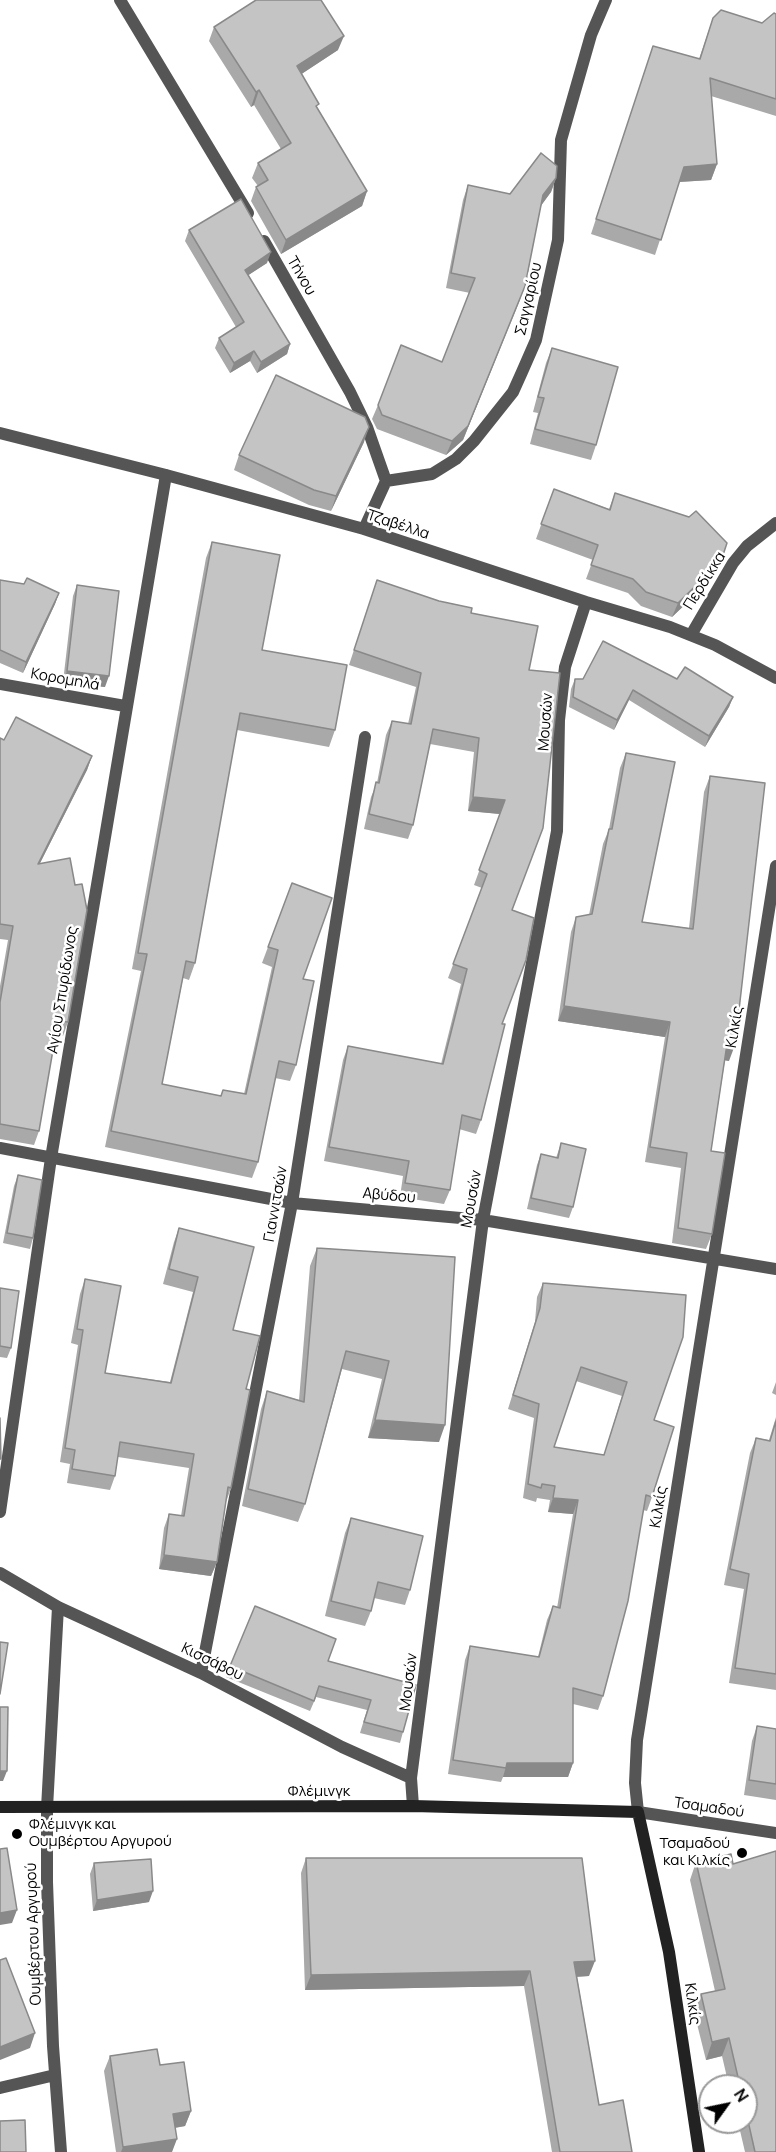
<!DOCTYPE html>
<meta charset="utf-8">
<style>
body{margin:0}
#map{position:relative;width:776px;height:2152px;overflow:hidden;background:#fff;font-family:Manrope,sans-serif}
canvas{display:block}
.north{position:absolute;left:698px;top:2074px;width:60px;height:60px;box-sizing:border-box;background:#fff;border:2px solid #999;border-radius:50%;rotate:57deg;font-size:16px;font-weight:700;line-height:24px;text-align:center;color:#000}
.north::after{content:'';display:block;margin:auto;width:21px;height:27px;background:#000;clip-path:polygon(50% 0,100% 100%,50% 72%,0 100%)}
</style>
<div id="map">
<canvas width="776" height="2152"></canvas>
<div class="north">N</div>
</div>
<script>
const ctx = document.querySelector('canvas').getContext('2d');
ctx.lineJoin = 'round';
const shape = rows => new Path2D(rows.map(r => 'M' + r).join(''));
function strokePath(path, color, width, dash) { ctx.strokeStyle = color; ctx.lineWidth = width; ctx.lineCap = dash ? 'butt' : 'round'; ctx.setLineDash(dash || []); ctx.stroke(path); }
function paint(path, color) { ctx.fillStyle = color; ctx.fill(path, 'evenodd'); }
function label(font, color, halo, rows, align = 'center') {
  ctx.font = font + ' Manrope,sans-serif'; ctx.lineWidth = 5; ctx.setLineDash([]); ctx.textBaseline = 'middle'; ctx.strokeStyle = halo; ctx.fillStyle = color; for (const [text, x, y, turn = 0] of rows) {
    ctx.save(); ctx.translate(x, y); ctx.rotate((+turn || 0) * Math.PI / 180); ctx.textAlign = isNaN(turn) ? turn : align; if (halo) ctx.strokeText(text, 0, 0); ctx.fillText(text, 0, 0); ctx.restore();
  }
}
strokePath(shape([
 [120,0,248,213],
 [264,241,350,392,367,427,386,481],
 [0,433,166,475,364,529,586,602,670,627,715,645,776,678],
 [364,529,386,481,432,474,456,459,474,441,513,392,522,372,536,340,558,240,561,140,591,35,606,0],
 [691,635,733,563,747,546,776,523],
 [0,684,125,706],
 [0,1148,292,1203,483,1220,776,1269],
 [0,1512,51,1158,166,475],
 [0,1573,58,1607,201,1673,342,1747,411,1778],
 [58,1607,47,1808,47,1882,53,2046,61,2152],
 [201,1673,292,1203,365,737],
 [413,1806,411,1778,483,1220,557,831,559,720,565,667,586,602],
 [638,1812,635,1783,637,1740,776,866],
 [0,2088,55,2075]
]), '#555', 12);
strokePath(shape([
 [638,1812,776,1833]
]), '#555', 12);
strokePath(shape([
 [0,1807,413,1806,638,1812,669,1952,699,2152]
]), '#222', 12);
paint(shape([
 [776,14,776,116,711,96,717,164,711,180,679,182,655,255,591,234,653,46,699,59,713,18,762,23],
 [214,27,338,50,301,74,318,109,367,191,362,206,281,254,251,201,256,187,258,186,252,178,258,163,281,149,254,105,251,107,209,41],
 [556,178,551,192,541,205,520,300,463,440,446,455,377,429,372,419,378,405,442,362,470,293,446,288,463,200,468,185,510,194],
 [189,230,267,263,248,275,290,344,287,354,257,373,250,361,230,373,215,348,219,338,236,327,185,241],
 [552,348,596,445,591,460,530,444,538,413,533,412,546,363],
 [364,442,331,511,309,505,234,470,239,455],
 [554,489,609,509,615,493,715,576,672,617,641,606,628,593,586,579,593,560,536,539],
 [212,542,262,650,335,730,329,747,237,730,195,963,189,980,183,978,162,1084,221,1096,223,1090,244,1094,272,967,262,963,292,883,296,1065,290,1081,275,1078,258,1162,252,1178,105,1147,141,971,132,969,206,558],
 [0,580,59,593,55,604,23,673,0,663],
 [377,580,471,613,529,670,512,910,502,1024,481,1120,476,1134,459,1129,450,1190,444,1204,400,1197,403,1176,324,1161,343,1060,348,1046,441,1064,461,984,448,978,482,888,474,885,500,814,468,811,474,752,430,744,413,825,408,839,364,829,371,797,377,783,386,735,392,721,408,724,416,687,349,665],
 [77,585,105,687,63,682,73,596],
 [575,679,677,679,733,697,729,707,705,747,629,700,614,730,569,707,571,689],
 [0,738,4,740,92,756,87,770,40,863,68,1022,63,1036,55,1035,39,1131,34,1145,0,1139,0,986,8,940,0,939],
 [626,753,642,922,689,928,704,792,710,776,729,1061,725,1060,711,1151,712,1234,706,1249,672,1243,681,1168,645,1162,665,1037,558,1021,571,932,576,917,589,915,603,844,609,829,620,768],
 [561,1143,573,1207,569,1218,527,1209,537,1165,541,1154,556,1158],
 [18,1175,33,1238,30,1249,3,1243,14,1186],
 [179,1228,233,1330,246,1389,231,1488,226,1502,217,1562,211,1576,159,1569,164,1528,169,1514,181,1516,189,1468,118,1457,115,1476,110,1490,67,1483,70,1464,60,1462,78,1345,71,1343,80,1294,85,1279,105,1373,170,1382,193,1292,163,1284,174,1242],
 [317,1248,455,1257,439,1442,368,1438,382,1379,342,1369,305,1504,298,1522,242,1506,261,1409,267,1391,299,1400,310,1266],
 [543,1283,686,1295,654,1420,652,1497,647,1511,643,1510,603,1696,598,1710,573,1704,573,1763,568,1777,503,1777,501,1782,448,1774,465,1660,470,1646,538,1657,547,1620,553,1606,557,1608,573,1514,548,1512,550,1500,537,1498,536,1502,523,1498,534,1418,508,1409,535,1322,537,1297],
 [576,1381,622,1396,604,1455,554,1447],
 [0,1288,11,1348,7,1358,0,1357],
 [776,1382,776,1395,772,1393],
 [776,1417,776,1690,729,1683,744,1589,724,1585,750,1453,756,1438,769,1440],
 [351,1518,410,1590,405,1605,374,1598,371,1611,365,1626,325,1616,345,1533],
 [328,1661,416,1685,403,1732,400,1743,360,1733,367,1710,316,1697,310,1711,226,1677,230,1666],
 [757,1726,776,1729,776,1800,744,1795,752,1741],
 [306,1858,589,1976,577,1977,599,2105,632,2152,552,2152,524,1986,305,1990,301,1873],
 [696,1862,776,2152,745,2152,738,2122,746,2122,746,2086,729,2086,722,2056,706,2060,694,2012,701,1994,715,1991,690,1880],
 [94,1863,149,1902,93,1911,90,1874],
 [110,2056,160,2065,191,2111,185,2126,175,2128,172,2152,116,2152,104,2071]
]), '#a9a9a9');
paint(shape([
 [344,36,338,50,291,81,297,66],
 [259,90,254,105,251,107,256,92],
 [717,164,711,180,678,182,684,167],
 [556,178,551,192,538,210,543,195],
 [367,191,362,206,281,254,286,240],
 [271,252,267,263,241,280,245,270],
 [525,286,463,440,446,455,452,441],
 [290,344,287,354,257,373,261,362],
 [254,351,250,361,230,373,234,363],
 [369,427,364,442,331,511,336,496],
 [721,561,715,576,672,617,678,603],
 [59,593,55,604,23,673,26,662],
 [67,671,109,676,105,687,63,682],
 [633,690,629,700,614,730,617,720],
 [733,697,729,707,705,747,709,736],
 [92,756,87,770,33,877,38,864],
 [473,797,505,800,500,814,468,811],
 [564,1006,670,1022,665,1037,558,1021],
 [727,1044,735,1045,729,1061,722,1060],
 [375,1420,445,1425,439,1442,368,1438],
 [553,1498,578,1500,573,1514,548,1512],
 [164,1555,217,1562,211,1576,159,1569],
 [507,1763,573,1763,568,1777,503,1777],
 [0,1771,7,1771,3,1781,0,1781],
 [153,1891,149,1902,93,1911,97,1900],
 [17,1910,12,1923,0,1925,0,1913],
 [595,1961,589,1976,569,1977,574,1962],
 [530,1971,524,1986,305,1990,311,1975],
 [35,2033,30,2048,0,2060,0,2047],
 [729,2038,722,2056,706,2060,712,2042],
 [191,2111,185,2126,167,2129,173,2114],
 [177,2139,172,2152,121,2152,123,2147]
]), '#898989');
const building = shape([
 [256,0,321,0,344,36,297,66,319,104,316,106,367,191,286,240,256,187,268,180,258,163,291,143,259,90,256,92,214,27,256,0],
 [721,10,762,23,774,13,776,14,776,99,710,78,717,164,684,167,661,240,596,219,653,46,700,59,713,18,721,10],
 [541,153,557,166,556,178,543,195,525,286,468,426,452,441,382,415,378,405,401,345,442,362,475,278,451,273,468,185,510,194,541,153],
 [241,199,271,252,245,270,290,344,261,362,254,351,234,363,219,338,244,322,189,230,241,199],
 [552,348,618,367,596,445,535,429,544,398,538,397,552,348],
 [276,375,365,417,369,427,336,496,314,490,239,455,276,375],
 [554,489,610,510,615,493,689,517,696,511,727,543,721,561,678,603,646,592,633,579,591,565,598,545,541,524,554,489],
 [212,542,280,555,262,650,347,665,335,730,240,713,195,963,186,961,162,1084,221,1096,223,1090,246,1094,278,950,268,947,292,883,332,898,303,979,314,981,296,1065,279,1061,258,1162,111,1131,147,954,138,953,212,542],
 [27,578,59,593,26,662,0,650,0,580,24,584,27,578],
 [377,580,439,601,472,608,471,613,538,626,529,670,560,673,543,828,512,910,534,918,526,960,502,1024,505,1024,481,1120,462,1115,450,1190,405,1183,409,1161,329,1147,348,1046,443,1064,467,969,453,964,487,874,479,870,505,800,473,797,479,738,433,729,413,825,369,814,376,782,379,783,392,721,411,724,421,673,354,650,377,580],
 [77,585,119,591,109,676,67,671,77,585],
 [603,641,677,679,685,667,733,697,709,736,633,690,617,720,573,697,575,679,583,679,603,641],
 [16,717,92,756,38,864,70,858,75,885,82,884,87,910,68,1022,58,1021,39,1131,0,1124,0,1002,13,926,0,924,0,738,4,740,16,717],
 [626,753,675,762,642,922,693,929,710,776,765,783,735,1045,727,1044,711,1151,725,1153,712,1234,678,1228,687,1153,650,1147,670,1022,564,1006,576,917,592,914,609,829,612,829,626,753],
 [561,1143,586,1149,573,1207,531,1198,541,1154,558,1158,561,1143],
 [18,1175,42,1180,33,1238,7,1233,18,1175],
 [179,1228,254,1247,233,1330,260,1336,246,1389,250,1390,231,1488,228,1487,217,1562,164,1555,169,1514,184,1516,194,1454,120,1442,115,1476,72,1469,75,1450,65,1448,83,1330,77,1329,85,1279,121,1286,105,1373,171,1383,198,1277,169,1269,179,1228],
 [317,1248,455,1257,445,1425,375,1420,389,1361,346,1351,305,1504,248,1489,267,1391,304,1402,317,1248],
 [543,1283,686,1295,683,1337,654,1420,674,1427,652,1497,646,1495,628,1601,603,1696,573,1688,573,1763,507,1763,506,1768,453,1760,470,1646,539,1657,553,1606,560,1608,578,1500,553,1498,555,1486,542,1484,541,1488,528,1484,539,1404,513,1395,540,1308,543,1283],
 [581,1367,627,1382,604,1455,554,1447,581,1367],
 [0,1288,19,1291,11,1348,0,1346,0,1288],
 [0,1418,1,1459,0,1459,0,1418],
 [776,1421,776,1674,735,1668,749,1574,730,1569,756,1438,770,1441,776,1421],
 [351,1518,423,1536,410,1590,378,1582,371,1611,331,1601,351,1518],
 [255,1606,336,1639,328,1661,416,1685,403,1732,364,1722,371,1700,319,1686,314,1701,230,1666,255,1606],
 [0,1642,8,1643,0,1694,0,1642],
 [0,1707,8,1707,7,1771,0,1771,0,1707],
 [757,1726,776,1729,776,1784,749,1780,757,1726],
 [7,1848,17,1910,0,1913,0,1849,7,1848],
 [776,1851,776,2152,755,2152,746,2112,746,2086,740,2086,729,2038,712,2042,701,1994,725,1989,696,1862,731,1854,733,1864,776,1851],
 [306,1858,582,1858,595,1961,574,1962,599,2105,623,2100,632,2152,560,2152,530,1971,311,1975,306,1858],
 [151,1859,153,1891,97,1900,94,1863,151,1859],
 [6,1958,35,2033,0,2047,0,1960,6,1958],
 [157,2049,160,2065,184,2062,191,2111,173,2114,177,2139,123,2147,110,2056,157,2049],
 [25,2120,26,2152,0,2152,0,2121,25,2120]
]);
paint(building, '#c4c4c4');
strokePath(building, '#898989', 1.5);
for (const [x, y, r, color] of [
 [17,1834,6,"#000"],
 [742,1853,6,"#000"]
]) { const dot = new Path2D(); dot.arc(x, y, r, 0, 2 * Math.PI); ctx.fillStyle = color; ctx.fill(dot); strokePath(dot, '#fff', 2); }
label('15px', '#000', '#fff', [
 ["Τήνου",301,276,60],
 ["Σαγγαρίου",529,299,-77],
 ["Τζαβέλλα",398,525,18],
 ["Περδίκκα",705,581,-58],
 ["Κορομηλά",65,680,10],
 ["Μουσών",546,722,-86],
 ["Αγίου Σπυρίδωνος",63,990,-81],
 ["Κιλκίς",735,1027,-81],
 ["Αβύδου",389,1196,5],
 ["Μουσών",472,1199,-80],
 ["Γιαννιτσών",276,1204,-80],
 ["Κιλκίς",659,1507,-81],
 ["Κισσάβου",212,1662,26],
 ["Μουσών",409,1682,-83],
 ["Φλέμινγκ",319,1792],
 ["Τσαμαδού",709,1808,8],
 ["Ουμβέρτου Αργυρού",34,1934,-92],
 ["Κιλκίς",692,2004,82]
]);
label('15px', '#000', '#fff', [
 ["Φλέμινγκ και",29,1825],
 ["Ουμβέρτου Αργυρού",29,1842],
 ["Τσαμαδού",730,1844,"right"],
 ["και Κιλκίς",730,1861,"right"]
], 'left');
</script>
